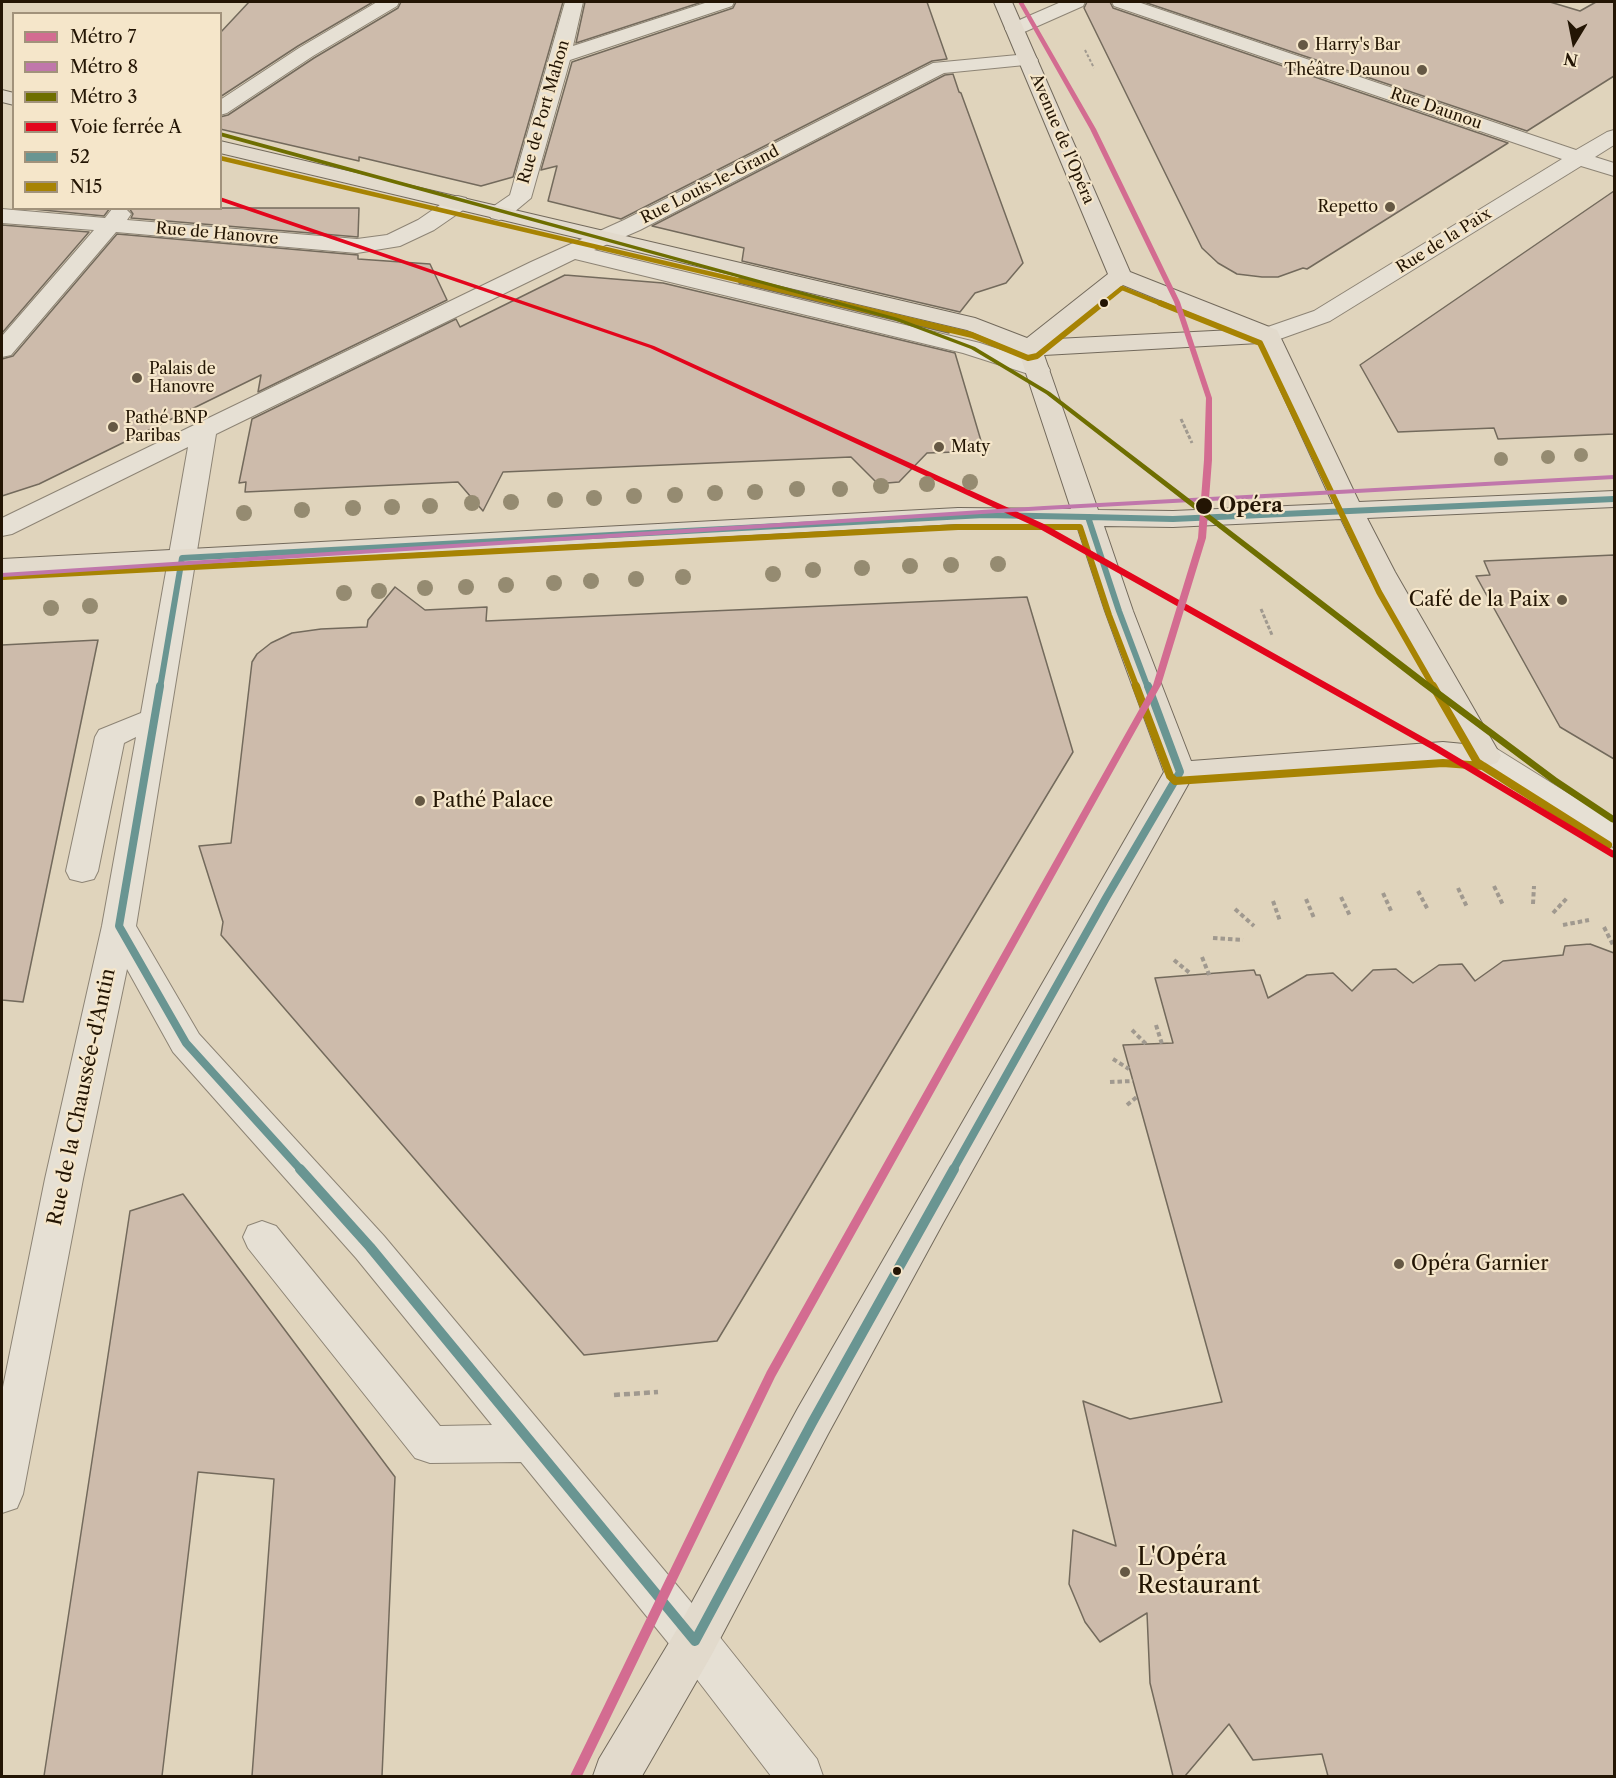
<!DOCTYPE html>
<meta charset="utf-8">
<style>
body{margin:0}
#map{position:relative;width:1616px;height:1778px;overflow:hidden;background:#e0d4bc;font-family:"Libre Caslon Text",serif}
canvas{display:block}
.frame{position:absolute;inset:0;border:3px solid #231504;pointer-events:none}
.legend{position:absolute;left:12px;top:12px;width:210px;height:198px;box-sizing:border-box;background:#f5e6ca;border:2px solid #a1927b;margin:0;padding:8px 10px;list-style:none;font-size:18px;color:#231504}
.legend li{display:flex;align-items:center;gap:12px;height:30px}
.legend b{width:30px;border:2px solid #a1927b}
.north{position:absolute;left:1544px;top:12px;width:60px;height:60px;-webkit-text-stroke:4px #f5e6ca;paint-order:stroke;rotate:190deg;font-size:16px;font-weight:700;line-height:24px;text-align:center;color:#231504}
.north::after{content:'';display:block;margin:auto;width:21px;height:27px;background:#231504;clip-path:polygon(50% 0,100% 100%,50% 72%,0 100%)}
</style>
<div id="map">
<canvas width="1616" height="1778"></canvas>
<div class="frame"></div>
<ul class="legend">
<li><b style="height:8px;background:#d36c91"></b>Métro 7</li>
<li><b style="height:8px;background:#c077ab"></b>Métro 8</li>
<li><b style="height:8px;background:#6e6e00"></b>Métro 3</li>
<li><b style="height:8px;background:#e3051c"></b>Voie ferrée A</li>
<li><b style="height:8px;background:#699592"></b>52</li>
<li><b style="height:8px;background:#a78303"></b>N15</li>
</ul>
<div class="north">N</div>
</div>
<script>
const ctx = document.querySelector('canvas').getContext('2d');
ctx.lineJoin = 'round';
function paint(path, color) { ctx.fillStyle = color; ctx.fill(path, 'evenodd'); }
const shape = rows => new Path2D(rows.map(r => 'M' + r).join(''));
function strokePath(path, color, width, dash) { ctx.strokeStyle = color; ctx.lineWidth = width; ctx.lineCap = dash ? 'butt' : 'round'; ctx.setLineDash(dash || []); ctx.stroke(path); }
function label(font, color, halo, rows, align = 'center') {
  ctx.font = font + ' "Libre Caslon Text",serif'; ctx.lineWidth = 4.5; ctx.setLineDash([]); ctx.textBaseline = 'middle'; ctx.strokeStyle = halo; ctx.fillStyle = color; for (const [text, x, y, turn = 0] of rows) {
    ctx.save(); ctx.translate(x, y); ctx.rotate((+turn || 0) * Math.PI / 180); ctx.textAlign = isNaN(turn) ? turn : align; if (halo) ctx.strokeText(text, 0, 0); ctx.fillText(text, 0, 0); ctx.restore();
  }
}
const building = shape([
 [249,2,373,2,298,46,220,97,220,33,249,2],
 [401,2,563,2,513,177,481,186,359,157,359,161,220,129,220,117,228,115,314,58,398,8,401,2],
 [585,2,702,2,576,43,585,2],
 [736,2,927,2,947,59,932,61,621,219,548,201,557,166,541,170,572,62,733,8,736,2],
 [1087,2,1110,2,1113,8,1508,143,1307,269,1303,268,1278,277,1262,277,1237,274,1218,263,1202,248,1084,8,1087,2],
 [1144,2,1550,2,1580,11,1596,2,1614,2,1614,76,1527,131,1144,2],
 [953,74,959,92,961,93,1023,263,1006,283,975,293,960,312,742,261,744,248,652,226,945,75,953,74],
 [1614,191,1614,434,1498,439,1494,428,1398,432,1360,365,1614,191],
 [22,208,110,208,104,216,22,208],
 [129,208,359,208,358,237,131,218,133,214,129,208],
 [2,225,89,232,2,333,2,225],
 [117,234,358,255,358,259,430,264,447,300,258,392,261,375,39,484,2,496,2,359,13,356,117,234],
 [565,275,663,283,955,353,984,451,927,453,899,482,887,483,877,483,851,457,503,472,483,511,458,482,245,492,246,482,239,483,252,419,456,319,460,327,565,275],
 [739,278,947,328,949,333,739,283,739,278],
 [1614,555,1614,759,1560,727,1476,576,1490,575,1484,561,1614,555],
 [395,587,425,610,487,607,486,621,1027,597,1073,752,717,1341,584,1355,221,935,223,922,199,846,231,843,252,662,257,654,271,643,292,633,321,629,367,627,368,620,395,587],
 [98,640,23,1002,2,1000,2,645,98,640],
 [1590,944,1614,953,1614,1776,1328,1776,1322,1754,1253,1760,1229,1724,1185,1776,1173,1776,1150,1683,1147,1613,1100,1642,1085,1622,1069,1584,1073,1530,1116,1546,1083,1401,1130,1419,1222,1402,1123,1045,1173,1043,1155,978,1254,970,1256,975,1260,975,1268,998,1307,975,1333,973,1352,991,1373,970,1396,969,1413,983,1439,965,1462,964,1475,981,1503,961,1563,955,1565,946,1590,944],
 [183,1194,395,1477,382,1776,252,1776,274,1479,198,1472,162,1776,44,1776,130,1211,183,1194]
]);
paint(building, '#cdbbab');
strokePath(building, '#736a5c', 1.5);
const minor = shape([
 [377,2,399,2,397,6,313,56,227,113,220,115,220,100,299,48,377,2],
 [565,2,583,2,573,46,708,2,734,2,732,6,570,60,531,198,507,218,499,220,491,218,488,213,491,208,510,195,565,2],
 [1061,2,1085,2,1083,6,1022,33,1008,33,1005,29,1008,25,1061,2],
 [1112,2,1138,2,1576,150,1607,132,1614,130,1614,145,1595,157,1614,163,1614,176,1581,166,1330,321,1277,340,1268,342,1259,340,1256,335,1259,330,1314,311,1562,159,1114,6,1112,2],
 [1028,54,1035,56,1038,60,1035,64,944,73,640,230,594,250,980,343,1047,365,1050,370,1047,375,1038,377,963,353,575,259,216,434,136,926,199,1034,384,1236,711,1626,817,1759,823,1776,771,1776,679,1656,521,1462,430,1463,415,1458,248,1248,243,1237,248,1226,262,1221,276,1226,440,1426,492,1425,356,1258,173,1052,127,969,83,1179,23,1494,17,1508,2,1513,2,1392,45,1179,102,926,136,737,124,743,98,871,94,879,82,882,70,879,66,871,95,737,99,730,141,713,188,447,12,534,2,536,2,518,531,262,624,220,933,63,1028,54],
 [458,196,466,198,469,203,466,208,434,230,400,246,357,253,116,232,11,355,2,357,2,336,94,230,2,223,2,209,105,218,112,209,125,208,131,214,127,220,357,239,387,235,418,220,450,198,458,196],
 [1486,746,1497,749,1614,822,1614,847,1603,844,1475,763,1471,756,1475,749,1486,746]
]);
const major = shape([
 [994,2,1012,2,1130,272,1277,330,1359,502,1614,491,1614,507,1367,518,1395,572,1501,756,1497,763,1486,766,1443,762,1190,781,943,1223,828,1434,711,1656,642,1776,593,1776,599,1759,679,1626,798,1408,1164,772,1105,611,1077,526,958,524,2,575,2,559,958,508,1071,509,1019,352,967,330,220,153,220,141,975,318,1027,338,1108,274,994,2],
 [1123,285,1233,330,1056,339,1123,285],
 [1259,343,1333,504,1173,511,1098,510,1044,355,1259,343],
 [1341,519,1367,572,1464,744,1443,742,1191,761,1133,611,1104,526,1173,527,1341,519],
 [2,90,14,93,14,105,2,102,2,90]
]);
strokePath(minor, '#8d8475', 2);
strokePath(major, '#736a5c', 2);
strokePath(shape([
 [1085,50,1094,68]
]), '#a0998f', 2, [3, 2]);
strokePath(shape([
 [1181,419,1192,443],
 [1261,609,1272,635]
]), '#a0998f', 3, [4, 2]);
strokePath(shape([
 [1494,886,1503,905],
 [1458,888,1467,907],
 [1418,891,1428,910],
 [1383,893,1392,913],
 [1341,897,1350,916],
 [1306,899,1314,918],
 [1273,901,1280,921],
 [1533,904,1534,886],
 [1235,909,1254,926],
 [1553,913,1567,898],
 [1563,925,1589,920],
 [1604,927,1614,947],
 [1213,938,1243,940],
 [1202,957,1210,977],
 [1174,960,1191,974],
 [1156,1025,1162,1044],
 [1132,1030,1147,1045],
 [1113,1059,1129,1069],
 [1110,1082,1133,1081],
 [1127,1105,1138,1096]
]), '#a0998f', 4, [4.5, 3]);
strokePath(shape([
 [614,1395,658,1392]
]), '#a0998f', 4.5, [6, 4]);
paint(minor, '#e6e0d4');
paint(major, '#e2dacc');
strokePath(shape([
 [1088,517,1173,519,1614,499],
 [160,688,182,558,984,515,1088,517,1119,611,1148,688]
]), '#699592', 6);
strokePath(shape([
 [160,686,119,926,186,1043,301,1170],
 [953,1170,1106,898,1180,772,1148,686]
]), '#699592', 8);
strokePath(shape([
 [300,1169,370,1247,695,1641,813,1421,954,1169]
]), '#699592', 10);
strokePath(shape([
 [220,158,843,305],
 [1101,305,1122,288,1164,305]
]), '#a78303', 4.5);
strokePath(shape([
 [837,303,972,335,1028,358,1037,356,1103,303],
 [1160,303,1260,343,1379,592,1434,688],
 [3,577,958,527,1080,527,1109,615,1137,688]
]), '#a78303', 6);
strokePath(shape([
 [1136,686,1170,776,1175,781,1443,763,1483,766,1608,845],
 [1433,686,1477,762,1514,786]
]), '#a78303', 8);
paint(shape([
 [220,197,654,346,1044,524,1439,746,1614,851,1614,858,1611,857,1433,750,1038,528,650,348,220,201,220,197]
]), '#e3051c');
paint(shape([
 [1018,2,1023,2,1096,129,1180,302,1212,398,1212,460,1206,538,1161,685,775,1377,582,1776,570,1776,767,1371,1153,685,1198,538,1204,460,1206,398,1174,302,1090,129,1018,2]
]), '#d36c91');
paint(shape([
 [1614,475,1614,479,1044,510,2,577,2,573,1044,506,1614,475]
]), '#c077ab');
paint(shape([
 [220,132,898,318,975,347,1050,392,1427,681,1557,778,1614,816,1614,823,1611,822,1551,782,1421,685,1046,394,971,349,894,320,220,136,220,132]
]), '#6e6e00');
ctx.fillStyle = '#958b71';
for (const [x, y, r] of [
 [1581,455,7],
 [1548,457,7],
 [1501,459,7],
 [970,482,8],
 [927,484,8],
 [881,486,8],
 [797,489,8],
 [840,489,8],
 [755,492,8],
 [715,493,8],
 [675,495,8],
 [634,496,8],
 [594,498,8],
 [555,500,8],
 [511,502,8],
 [472,503,8],
 [430,506,8],
 [392,507,8],
 [353,508,8],
 [302,510,8],
 [244,513,8],
 [998,564,8],
 [951,565,8],
 [910,566,8],
 [862,568,8],
 [813,570,8],
 [773,574,8],
 [683,577,8],
 [636,579,8],
 [591,581,8],
 [554,583,8],
 [506,585,8],
 [466,587,8],
 [425,588,8],
 [379,591,8],
 [344,593,8],
 [90,606,8],
 [51,608,8]
]) { ctx.beginPath(); ctx.arc(x, y, r, 0, 2 * Math.PI); ctx.fill(); }
for (const [x, y, r, color] of [
 [1303,45,6,"#655844"],
 [1422,70,6,"#655844"],
 [1390,207,6,"#655844"],
 [1104,303,5,"#231504"],
 [137,378,6,"#655844"],
 [113,427,6,"#655844"],
 [939,447,6,"#655844"],
 [1204,506,9,"#231504"],
 [1562,600,6,"#655844"],
 [420,801,6,"#655844"],
 [1399,1264,6,"#655844"],
 [897,1271,5,"#231504"],
 [1125,1572,6,"#655844"]
]) { const dot = new Path2D(); dot.arc(x, y, r, 0, 2 * Math.PI); ctx.fillStyle = color; ctx.fill(dot); strokePath(dot, '#f5e6ca', 2); }
label('16px', '#231504', '#f5e6ca', [
 ["Harry's Bar",1315,45],
 ["Théâtre Daunou",1410,70,"right"],
 ["Repetto",1378,207,"right"],
 ["Palais de",149,369],
 ["Hanovre",149,387],
 ["Pathé BNP",125,418],
 ["Paribas",125,436],
 ["Maty",951,447]
], 'left');
label('16px', '#231504', '#f5e6ca', [
 ["Rue Daunou",1436,109,19],
 ["Rue de Port Mahon",544,112,-74],
 ["Avenue de l'Opéra",1062,139,67],
 ["Rue Louis-le-Grand",710,185,-27],
 ["Rue de Hanovre",217,234,5],
 ["Rue de la Paix",1444,241,-32]
]);
label('bold 20px', '#231504', '#f5e6ca', [
 ["Opéra",1219,506]
], 'left');
label('20px', '#231504', '#f5e6ca', [
 ["Café de la Paix",1550,600,"right"],
 ["Pathé Palace",432,801],
 ["Opéra Garnier",1411,1264]
], 'left');
label('20px', '#231504', '#f5e6ca', [
 ["Rue de la Chaussée-d'Antin",82,1097,-78]
]);
label('24px', '#231504', '#f5e6ca', [
 ["L'Opéra",1137,1558],
 ["Restaurant",1137,1586]
], 'left');
</script>
